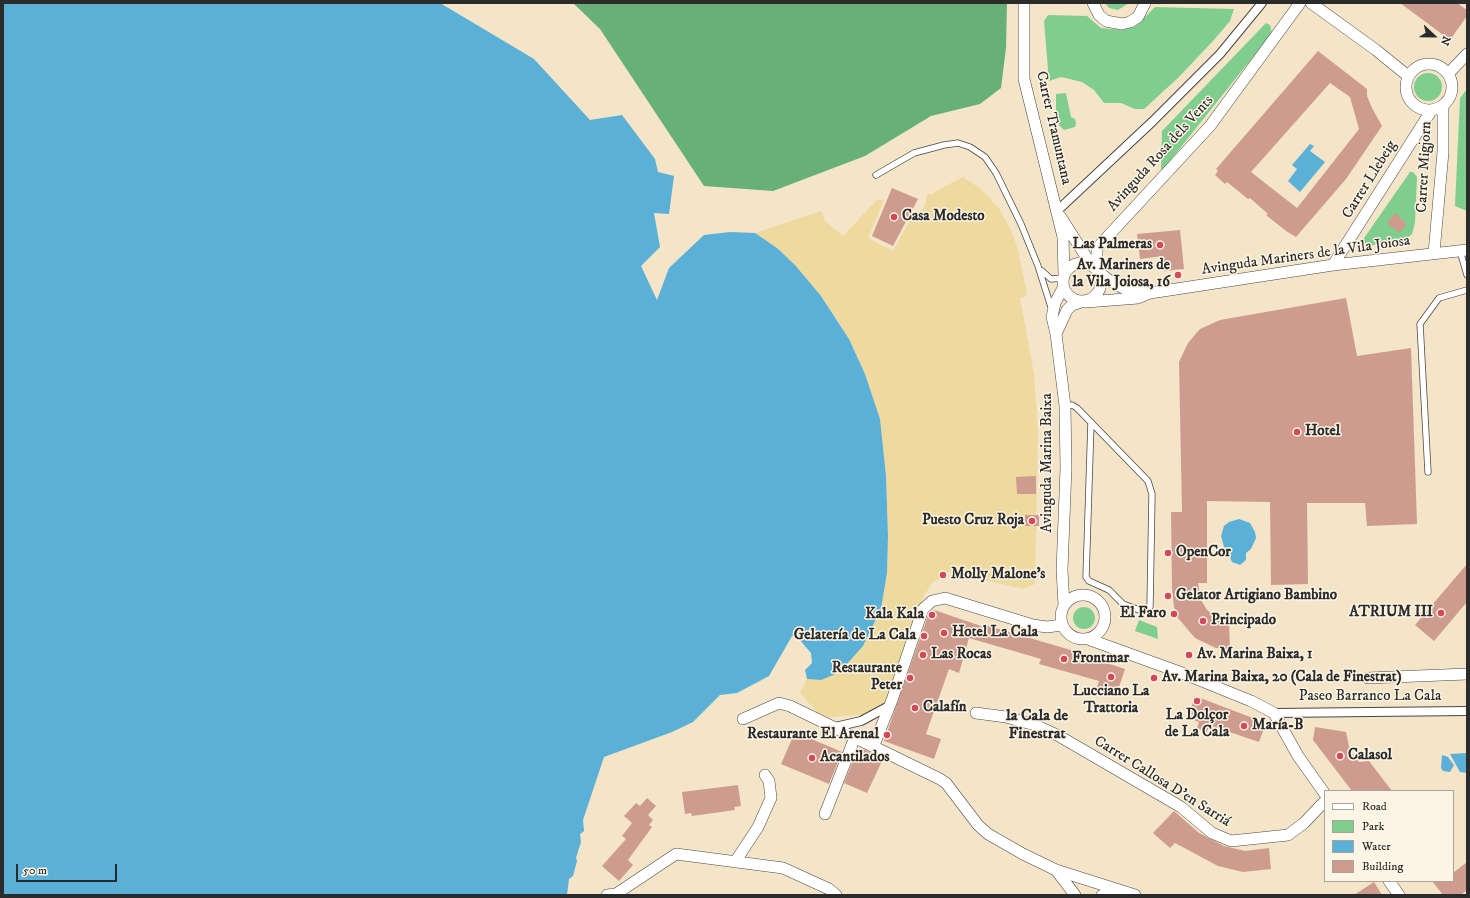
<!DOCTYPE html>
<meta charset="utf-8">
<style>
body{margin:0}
#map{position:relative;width:1470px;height:898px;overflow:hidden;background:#f4e4c8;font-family:"IM FELL DW Pica",serif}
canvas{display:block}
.frame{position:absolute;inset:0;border:4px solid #2b2b2b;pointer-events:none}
.legend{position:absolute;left:1324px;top:790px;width:130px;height:92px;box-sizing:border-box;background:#fcf5e5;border:1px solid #a8a49b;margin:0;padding:5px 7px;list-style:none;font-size:12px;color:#2b2b2b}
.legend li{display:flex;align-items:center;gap:8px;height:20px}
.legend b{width:20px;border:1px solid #a8a49b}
.north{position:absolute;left:1414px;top:16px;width:40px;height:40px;-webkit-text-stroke:3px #fcf5e5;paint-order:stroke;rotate:112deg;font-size:11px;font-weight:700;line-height:16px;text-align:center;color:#2b2b2b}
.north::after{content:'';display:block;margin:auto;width:14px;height:18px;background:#2b2b2b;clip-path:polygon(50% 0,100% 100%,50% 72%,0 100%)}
.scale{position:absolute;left:16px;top:864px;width:101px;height:18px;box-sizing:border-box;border:2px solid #2b2b2b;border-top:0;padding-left:5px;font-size:12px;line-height:14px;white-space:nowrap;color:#2b2b2b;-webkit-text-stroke:3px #fcf5e5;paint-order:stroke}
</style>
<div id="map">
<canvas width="1470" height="898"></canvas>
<div class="frame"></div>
<ul class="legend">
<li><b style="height:5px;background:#fff"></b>Road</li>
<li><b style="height:11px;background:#7fce8d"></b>Park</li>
<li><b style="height:11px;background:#5bb0d7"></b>Water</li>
<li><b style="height:11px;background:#ce9c8f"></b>Building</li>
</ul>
<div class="north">N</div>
<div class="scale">50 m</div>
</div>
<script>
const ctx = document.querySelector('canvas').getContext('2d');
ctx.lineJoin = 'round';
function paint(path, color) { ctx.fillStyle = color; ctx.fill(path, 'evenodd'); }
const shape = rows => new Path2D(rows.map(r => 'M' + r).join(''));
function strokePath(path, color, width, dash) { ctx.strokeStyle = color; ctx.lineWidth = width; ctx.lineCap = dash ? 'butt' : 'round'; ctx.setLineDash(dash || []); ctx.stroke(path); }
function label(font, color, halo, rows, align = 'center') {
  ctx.font = font + ' "IM FELL DW Pica",serif'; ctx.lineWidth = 3; ctx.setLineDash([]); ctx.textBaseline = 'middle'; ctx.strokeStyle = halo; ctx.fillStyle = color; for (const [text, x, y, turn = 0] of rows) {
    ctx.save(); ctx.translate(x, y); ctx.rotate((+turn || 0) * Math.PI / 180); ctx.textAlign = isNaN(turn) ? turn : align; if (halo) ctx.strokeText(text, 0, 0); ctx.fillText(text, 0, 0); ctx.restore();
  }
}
paint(shape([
 [1105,3,1129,3,1118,10,1109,8],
 [1155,7,1234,9,1230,21,1213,41,1178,78,1144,109,1135,109,1121,103,1104,103,1094,90,1082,82,1061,77,1049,81,1044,21,1048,15,1087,16,1101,28,1123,30,1136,26],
 [1266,23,1270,25,1272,33,1161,172,1162,131],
 '1414 87a14 14 0 1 1 28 0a14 14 0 1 1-28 0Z',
 [1467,89,1467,211,1455,206,1460,98],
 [1066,93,1071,117,1075,119,1076,123,1075,127,1064,130,1059,125,1056,116,1056,94],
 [1410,172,1413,172,1417,177,1415,223,1412,234,1406,239,1362,247,1360,245,1362,241],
 '1073 618a11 11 0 1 1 22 0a11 11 0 1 1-22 0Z',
 [1139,620,1157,627,1158,639,1135,631]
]), '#7fce8d');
paint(shape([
 [573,3,1007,3,1006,48,1001,88,980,104,931,116,865,156,773,191,704,186,600,29]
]), '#67b178');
paint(shape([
 [963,177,981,189,998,207,1011,230,1018,249,1027,295,1020,298,1034,374,1038,429,1035,584,1024,589,948,572,943,575,932,583,922,599,886,703,869,714,830,717,818,713,800,693,807,679,821,680,846,665,855,655,863,646,881,609,887,573,888,536,886,476,880,419,865,374,849,339,836,318,821,296,795,265,777,248,755,233,821,211,825,221,843,236,877,200,884,200,868,238,893,251,914,213,920,212,925,206,927,194,933,194,936,191]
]), '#eeda9e');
paint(shape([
 [3,3,440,3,534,59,590,120,622,115,655,159,658,172,674,176,669,214,654,213,660,247,641,266,657,300,669,268,704,235,730,232,755,233,777,248,795,265,821,296,849,339,865,374,880,419,886,476,888,536,887,573,881,609,863,646,846,665,833,675,821,680,807,679,805,670,812,663,811,653,799,639,792,636,769,676,737,693,720,695,693,722,672,732,604,757,583,820,584,831,580,834,581,842,576,858,577,861,573,876,569,879,567,895,3,895],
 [1310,144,1314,146,1310,151,1325,162,1300,192,1288,181,1297,169,1292,165],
 [1239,519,1250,523,1255,532,1256,538,1251,549,1246,553,1246,560,1240,565,1232,562,1230,557,1231,553,1224,547,1221,536,1224,526,1229,522],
 [1467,753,1467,773,1460,772,1450,754],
 [1442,755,1448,757,1454,765,1450,772,1443,771,1441,768]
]), '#5bb0d7');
paint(shape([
 [1400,3,1457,3,1467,10,1467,16,1450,40],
 [1318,51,1367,89,1367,96,1372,108,1382,126,1346,179,1296,237,1286,231,1266,215,1268,214,1250,198,1248,199,1227,182,1225,184,1215,175,1218,171,1216,169],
 [1330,83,1350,97,1359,129,1297,208,1251,172],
 [892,188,918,199,893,246,872,236],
 [1395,213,1407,224,1399,233,1387,223],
 [1180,230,1184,269,1164,271,1163,256,1140,259,1137,234],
 [1346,298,1357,356,1411,348,1417,524,1367,526,1365,503,1307,503,1308,584,1271,585,1270,502,1207,501,1207,583,1198,583,1201,600,1207,610,1216,617,1222,621,1229,621,1230,650,1216,648,1195,638,1178,618,1174,607,1172,589,1171,512,1182,512,1179,362,1188,343,1200,329,1220,320],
 [1036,476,1036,494,1017,494,1016,477],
 [1025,515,1039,515,1039,526,1025,526],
 [1467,564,1467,602,1434,641,1415,625],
 [934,610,984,627,985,625,1088,655,1088,657,1125,669,1116,696,1096,690,1099,681,1039,664,1041,659,969,638,959,673,949,669,926,734,941,739,934,759,884,741,929,613],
 [1195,696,1266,723,1259,742,1209,725,1207,732,1197,728,1199,722,1188,718],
 [1315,727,1346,732,1350,751,1359,762,1369,761,1392,791,1352,791,1313,740],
 [795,732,842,752,829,784,781,764],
 [863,749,883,759,867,793,844,783,857,751],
 [738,785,741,806,734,807,735,810,692,816,691,813,685,814,682,792],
 [647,798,656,806,648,815,653,820,649,825,652,827,628,860,633,865,619,881,602,866,626,839,622,836,632,823,624,816,636,803,640,806],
 [1174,811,1199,833,1224,846,1245,851,1269,848,1271,869,1243,872,1218,866,1175,843,1170,848,1153,833],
 [1467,862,1467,890,1461,895,1443,895,1432,881,1453,881,1453,873],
 [1374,882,1382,895,1354,895]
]), '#ce9c8f');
const service = shape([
 [876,175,914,153,944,145,958,143,970,147,985,157,996,173,1021,224,1038,266,1051,307],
 [1460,251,1467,275],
 [1042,271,1051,279,1063,278],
 [1065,406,1072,405,1077,408,1148,481,1152,494,1150,607,1147,610,1142,611,1123,604,1109,590,1089,581,1086,577,1091,422],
 [1428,472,1420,324,1439,298,1467,290]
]);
const pedestrian = shape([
 [1057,211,1152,122,1220,54,1262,3],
 [1274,713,1467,711],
 [835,727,861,721,889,706]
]);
const minor = shape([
 [1024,3,1024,79,1063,237,1064,275],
 [1093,3,1099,15,1106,21,1122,24,1130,22,1138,17,1145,3],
 [1311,3,1376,50,1408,76],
 '1406 87a23 23 0 1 1 46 0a23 23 0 1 1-46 0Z',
 [1448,74,1467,54],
 [1060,216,1092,266],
 [1434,253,1443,152,1443,106],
 '1063 282a19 19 0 1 1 38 0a19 19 0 1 1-38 0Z',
 [1333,265,1431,111],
 [1097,269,1097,248,1210,126,1300,3],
 [1100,273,1110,281,1125,289,1147,293],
 [1063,288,1055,303,1052,317,1056,334,1065,406,1066,468,1062,570,1064,605],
 [1086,302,1138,298,1150,293,1333,265,1467,250],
 [1056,334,1067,310,1072,305,1081,302],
 '1061 617a22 22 0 1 1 44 0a22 22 0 1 1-44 0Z',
 [1088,639,1182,673,1251,701,1274,713,1298,756,1325,794],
 [1368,678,1467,674],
 [976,713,1006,717,1035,725,1059,736,1181,807,1212,833,1231,841,1288,835,1304,823,1325,801],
 [743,719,779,703,790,706,940,779,946,783,978,825,988,834,1023,854,1056,870,1135,895],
 [874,745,892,700,923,609,932,601,945,598,1033,625,1047,627,1062,625],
 [825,814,855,737],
 [735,862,758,827,771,798,769,781,765,775],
 [1056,870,1075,895],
 [1389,881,1399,895],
 [607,895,616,894,676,854,783,868,829,889,836,895],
 [1102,895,1119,891]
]);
strokePath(service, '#494743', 7);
strokePath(pedestrian, '#494743', 10);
strokePath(minor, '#494743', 12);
strokePath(service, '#fff', 5.5);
strokePath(pedestrian, '#fff', 8);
strokePath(minor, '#fff', 11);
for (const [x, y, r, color] of [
 [894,217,4,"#d1495b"],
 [1160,245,4,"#d1495b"],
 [1178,275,4,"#d1495b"],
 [1297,432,4,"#d1495b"],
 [1032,521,4,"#d1495b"],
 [1168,553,4,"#d1495b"],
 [943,575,4,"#d1495b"],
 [1168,596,4,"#d1495b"],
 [1441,613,4,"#d1495b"],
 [1174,614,4,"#d1495b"],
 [932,615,4,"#d1495b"],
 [1203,621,4,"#d1495b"],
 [944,633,4,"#d1495b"],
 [924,636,4,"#d1495b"],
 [923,655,4,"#d1495b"],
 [1189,655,4,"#d1495b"],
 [1064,659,4,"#d1495b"],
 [1111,677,4,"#d1495b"],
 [910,678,4,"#d1495b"],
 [1154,678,4,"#d1495b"],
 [1197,701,4,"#d1495b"],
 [915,708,4,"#d1495b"],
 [1244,726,4,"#d1495b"],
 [887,735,4,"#d1495b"],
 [1340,756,4,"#d1495b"],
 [812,758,4,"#d1495b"]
]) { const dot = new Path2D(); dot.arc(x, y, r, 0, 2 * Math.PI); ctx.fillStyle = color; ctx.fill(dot); strokePath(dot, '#fcf5e5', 1.5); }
label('15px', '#2b2b2b', '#fcf5e5', [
 ["Carrer Tramuntana",1053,128,77],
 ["Avinguda Rosa dels Vents",1161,154,-48],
 ["Carrer Migjorn",1425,167,-87],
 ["Carrer Llebeig",1370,180,-58],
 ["Avinguda Mariners de la Vila Joiosa",1306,256,-8],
 ["Avinguda Marina Baixa",1048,463,-90],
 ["Paseo Barranco La Cala",1370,697],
 ["Carrer Callosa D'en Sarriá",1162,782,32]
]);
label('bold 15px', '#2b2b2b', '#fcf5e5', [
 ["Casa Modesto",902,217],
 ["Las Palmeras",1152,245,"right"],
 ["Av. Mariners de",1170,266,"right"],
 ["la Vila Joiosa, 16",1170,283,"right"],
 ["Hotel",1305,432],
 ["Puesto Cruz Roja",1024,521,"right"],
 ["OpenCor",1176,553],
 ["Molly Malone's",951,575],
 ["Gelator Artigiano Bambino",1176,596],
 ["ATRIUM III",1433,613,"right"],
 ["El Faro",1166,614,"right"],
 ["Kala Kala",924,615,"right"],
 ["Principado",1211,621],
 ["Hotel La Cala",952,633],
 ["Gelatería de La Cala",916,636,"right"],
 ["Las Rocas",931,655],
 ["Av. Marina Baixa, 1",1197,655],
 ["Frontmar",1072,659],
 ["Restaurante",902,669,"right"],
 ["Peter",902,686,"right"],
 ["Av. Marina Baixa, 20 (Cala de Finestrat)",1162,678],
 ["Lucciano La",1111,692,"center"],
 ["Trattoria",1111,709,"center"],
 ["Calafín",923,708],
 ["La Dolçor",1197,716,"center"],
 ["de La Cala",1197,733,"center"],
 ["María-B",1252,726],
 ["Restaurante El Arenal",879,735,"right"],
 ["Calasol",1348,756],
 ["Acantilados",820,758]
], 'left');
label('bold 16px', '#2b2b2b', '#fcf5e5', [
 ["la Cala de",1037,717],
 ["Finestrat",1037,735]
]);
</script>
